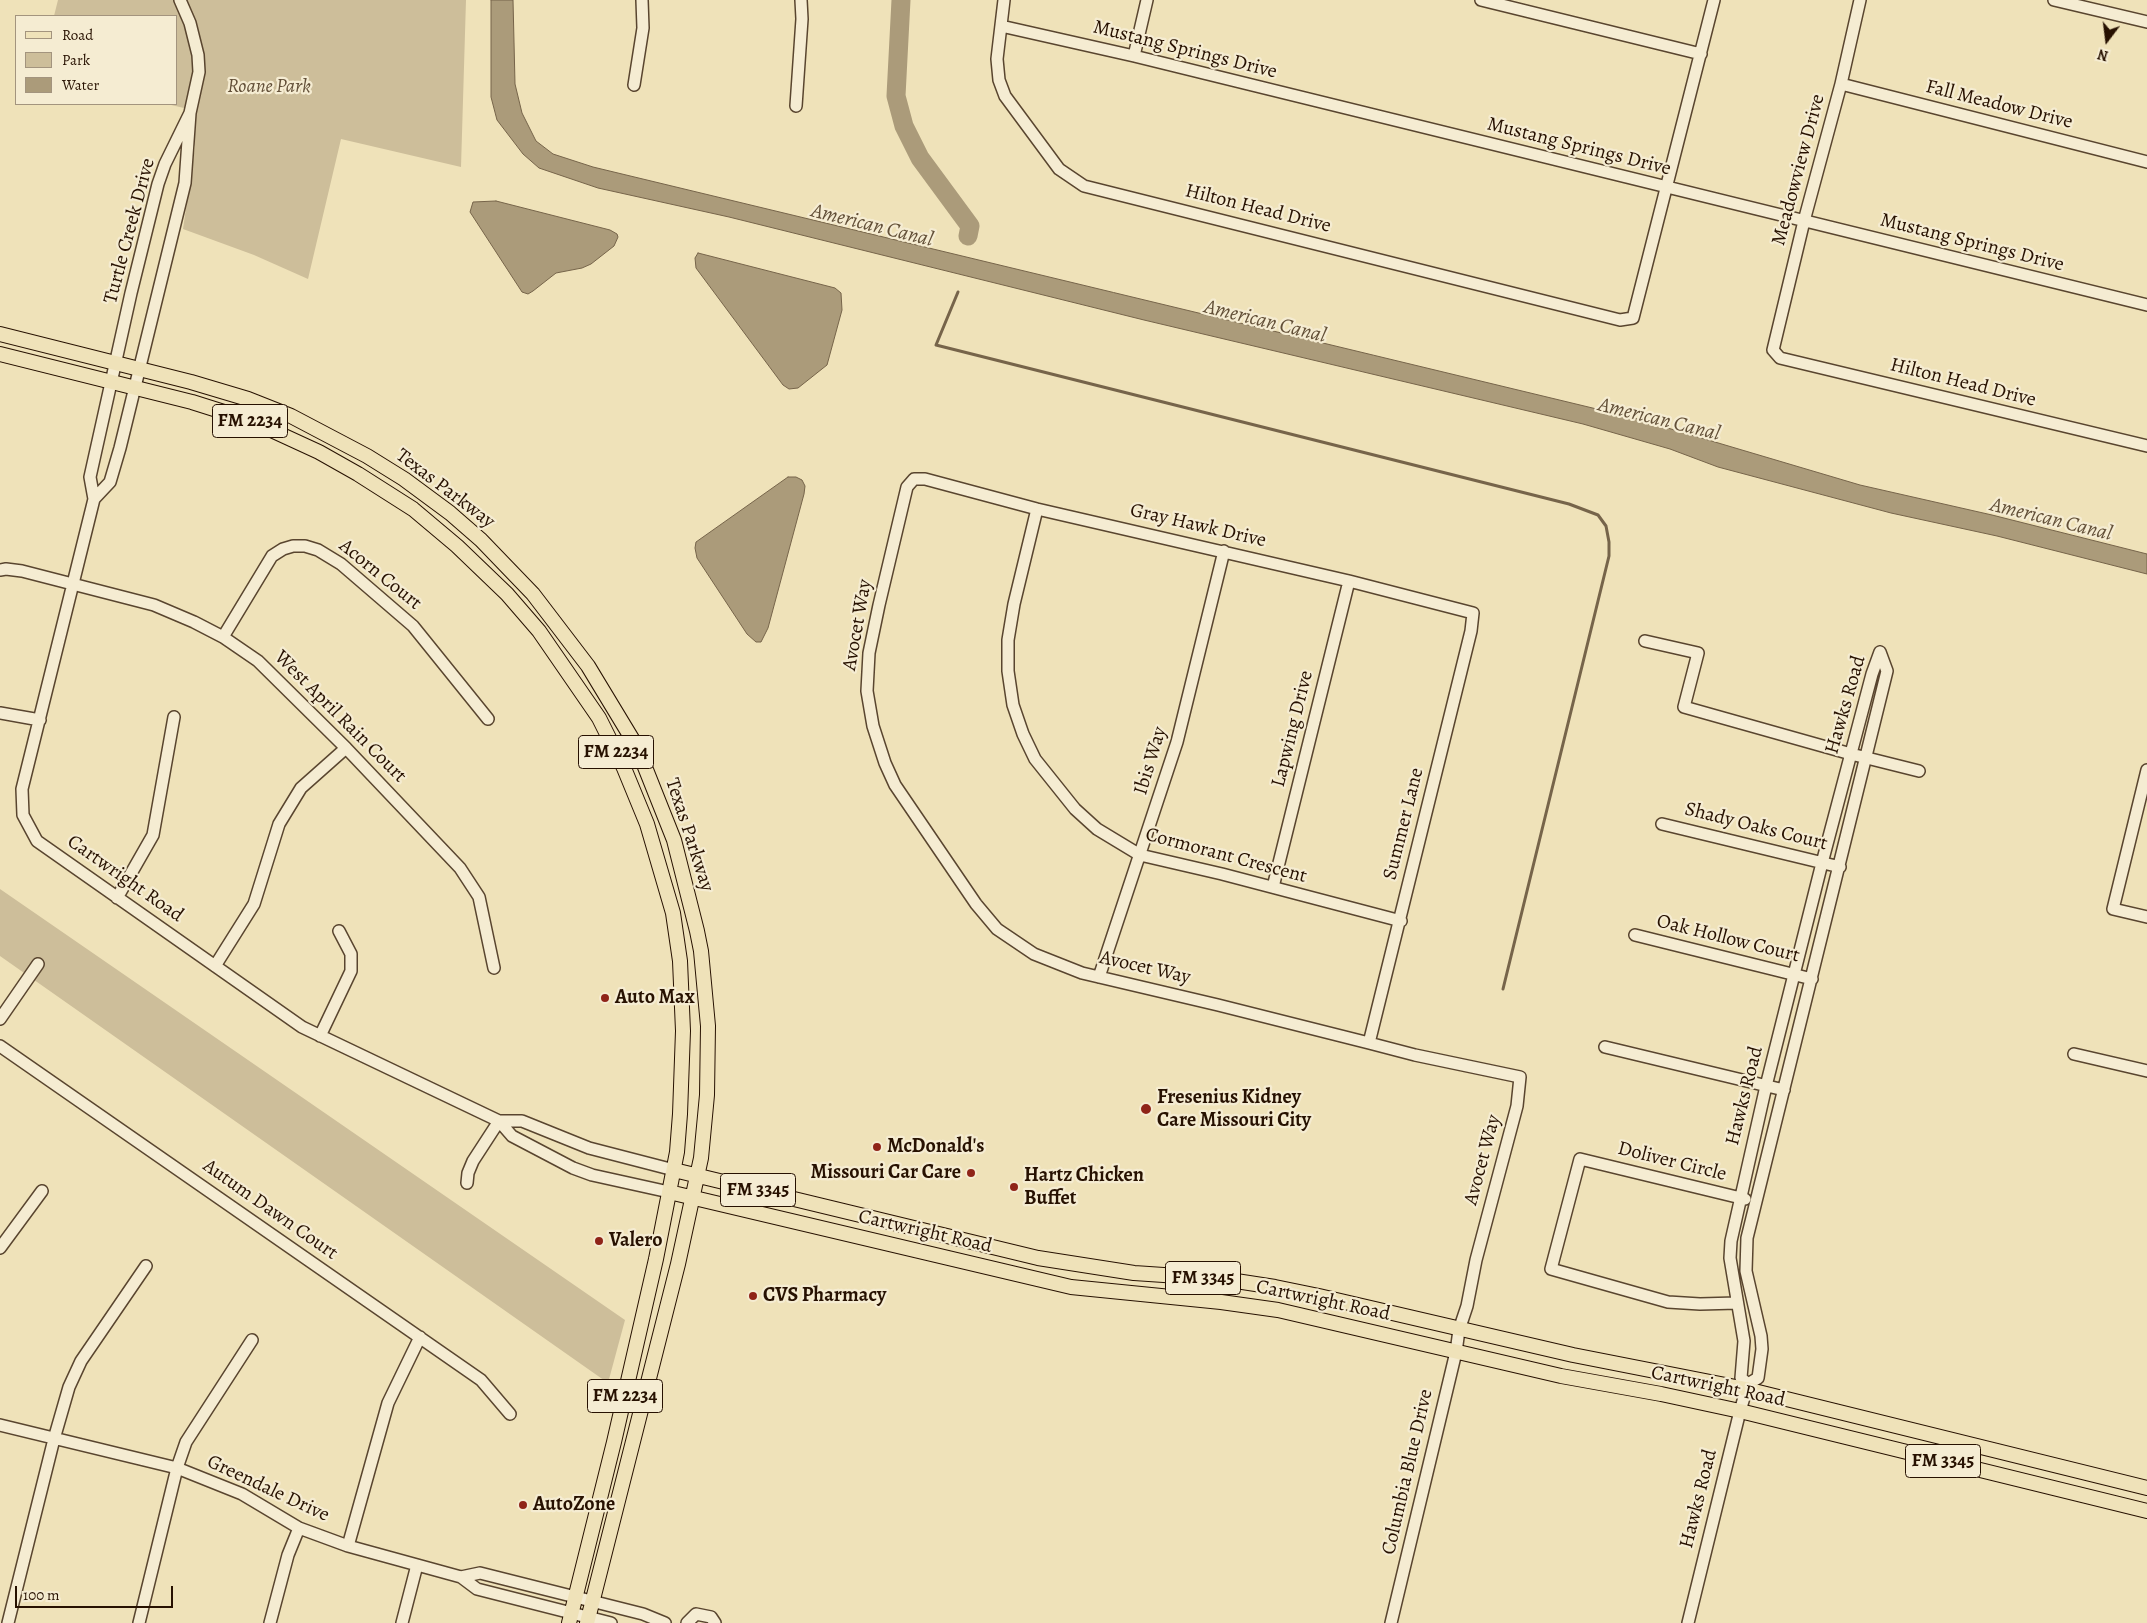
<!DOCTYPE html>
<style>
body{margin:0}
#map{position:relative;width:2147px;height:1623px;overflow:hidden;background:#efe2b9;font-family:Alegreya,serif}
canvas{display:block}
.legend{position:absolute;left:15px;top:15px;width:162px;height:90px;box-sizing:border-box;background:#f5ecd2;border:1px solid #a3947e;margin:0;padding:6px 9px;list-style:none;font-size:15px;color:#271101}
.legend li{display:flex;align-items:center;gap:10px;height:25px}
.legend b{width:25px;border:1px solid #a3947e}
.north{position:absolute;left:2082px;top:15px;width:50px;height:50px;-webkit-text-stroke:4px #f5ecd2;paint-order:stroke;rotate:195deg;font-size:14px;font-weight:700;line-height:20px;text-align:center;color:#271101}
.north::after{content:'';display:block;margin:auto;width:18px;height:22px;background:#271101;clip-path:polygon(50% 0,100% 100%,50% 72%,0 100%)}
.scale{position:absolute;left:15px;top:1586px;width:158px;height:22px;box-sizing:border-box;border:2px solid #271101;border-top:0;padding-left:6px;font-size:15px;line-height:18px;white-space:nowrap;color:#271101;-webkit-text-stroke:4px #f5ecd2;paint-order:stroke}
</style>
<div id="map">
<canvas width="2147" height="1623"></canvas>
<ul class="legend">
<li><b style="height:6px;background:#efe2b9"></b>Road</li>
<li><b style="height:14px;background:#cdbe9a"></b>Park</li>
<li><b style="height:14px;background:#ab9b7a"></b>Water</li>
</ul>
<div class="north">N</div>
<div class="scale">100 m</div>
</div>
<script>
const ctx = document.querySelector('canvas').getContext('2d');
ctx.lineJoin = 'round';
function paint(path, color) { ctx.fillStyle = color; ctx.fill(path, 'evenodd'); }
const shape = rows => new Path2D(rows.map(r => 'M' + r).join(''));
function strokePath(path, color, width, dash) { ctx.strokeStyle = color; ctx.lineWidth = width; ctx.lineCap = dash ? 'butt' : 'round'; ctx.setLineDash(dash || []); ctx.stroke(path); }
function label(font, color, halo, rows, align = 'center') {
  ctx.font = font + ' Alegreya,serif'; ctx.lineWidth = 4.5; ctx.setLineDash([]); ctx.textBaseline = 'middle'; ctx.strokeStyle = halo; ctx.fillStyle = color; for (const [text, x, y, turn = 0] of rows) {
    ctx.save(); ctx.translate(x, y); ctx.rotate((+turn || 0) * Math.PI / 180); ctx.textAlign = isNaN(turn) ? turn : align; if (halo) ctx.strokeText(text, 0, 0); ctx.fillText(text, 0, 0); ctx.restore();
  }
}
paint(shape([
 [58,0,466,0,461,167,341,139,308,279,254,255,183,229,195,147,184,108,167,104,176,104,176,16,54,16],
 [0,889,625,1320,608,1383,0,956]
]), '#cdbe9a');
const water = shape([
 [491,0,513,0,515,84,522,113,536,141,553,154,593,167,1634,418,1860,485,1992,515,2147,554,2147,574,1997,536,1891,513,1718,467,1670,449,1583,424,1144,320,729,217,598,188,539,168,523,154,497,120,491,97,491,0],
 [496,201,610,230,617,234,618,237,614,246,591,264,582,268,556,273,533,291,528,294,522,292,470,212,473,202,496,201],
 [698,253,835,288,841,293,842,310,827,365,798,388,789,389,783,385,696,268,695,258,698,253],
 [788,477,796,477,802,480,805,486,804,494,768,628,761,642,756,642,747,634,697,558,695,548,696,542,788,477]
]);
paint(water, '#ab9b7a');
strokePath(water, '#76644a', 1);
strokePath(shape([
 [958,292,936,345,1569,504,1598,515,1606,526,1609,542,1609,556,1503,989]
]), '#76644a', 3);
strokePath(shape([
 [901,0,896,96,904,126,920,158,970,226,968,236]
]), '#ab9b7a', 19);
const minor = shape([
 [1004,0,997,59,999,80,1005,96,1059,169,1084,186,1620,320,1633,318,1714,0],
 [1481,0,1701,54],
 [1860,0,1841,84,1804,221,1773,350,1780,358,2147,446],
 [2054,0,2147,22],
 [1001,26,1134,56,2147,305],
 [1134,56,1147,0],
 [1841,84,2147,162],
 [634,85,643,28,642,0],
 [796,106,802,19,801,0],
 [190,113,165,164,158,184,131,293,90,477,94,499,22,789,23,815,37,841,302,1027,499,1121,512,1136,573,1168,592,1175,669,1192],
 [94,499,110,482,120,448,185,183,190,113,199,72,198,55,190,23,180,0],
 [1037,509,1014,604,1008,640,1008,671,1013,705,1023,734,1035,759,1075,809,1097,829,1140,855,1222,874,1401,921],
 [0,570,6,569,22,571,154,605,194,622,223,637,258,661,346,748,460,868,479,897,494,968],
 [223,637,272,556,283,549,293,546,305,546,318,550,341,564,413,626,488,719],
 [1645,641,1698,653,1684,707,1851,754,1919,771],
 [0,713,40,720],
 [2147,770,2113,909,2147,917],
 [1662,824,1840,867],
 [1273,887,1349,581],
 [117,898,153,835,174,717],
 [1635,935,1812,979],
 [215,966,254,904,279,824,301,788,346,748],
 [1099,977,1177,742,1224,551],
 [0,1019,38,964],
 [320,1036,351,971,351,954,339,931],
 [1369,1043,1471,631,1473,613,1349,581,1037,509,925,479,914,479,907,487,879,605,869,653,867,691,873,726,885,763,895,785,976,904,997,929,1034,954,1082,973,1218,1005,1369,1043,1415,1055,1520,1077,1517,1106,1476,1260,1467,1306,1459,1330,1456,1352,1391,1623],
 [0,1046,481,1380,510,1414],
 [1605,1047,1784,1090],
 [2074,1054,2147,1071],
 [499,1121,522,1121,589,1148,674,1170],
 [467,1183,468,1173,473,1161,499,1121],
 [0,1248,42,1191],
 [1737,1303,1700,1304,1668,1302,1551,1269,1580,1159,1745,1199],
 [1748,1384,1741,1378,1744,1341,1730,1258,1731,1241,1766,1086,1822,863,1872,674,1880,652],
 [0,1425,177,1468,242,1494,299,1528,348,1546,461,1577,477,1589,611,1623],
 [348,1546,388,1403,420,1337],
 [461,1577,480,1573,643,1614,665,1623],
 [8,1623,54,1439,69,1387,81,1361,146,1266],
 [139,1623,177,1468,186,1442,252,1340],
 [270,1623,288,1555,299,1528],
 [402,1623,417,1565],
 [687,1623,696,1614,711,1617,715,1623],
 [1688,1623,1740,1411,1748,1384,1758,1378,1762,1349,1761,1336,1746,1271,1747,1238,1887,671,1880,652]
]);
const major = shape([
 [0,334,191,382,248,399,291,416,367,456,404,479,450,513,481,540,533,594,588,666,637,747,674,840,697,931,701,951,708,1026,707,1095,701,1158,678,1264,587,1623],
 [0,354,192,402,230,414,269,429,319,452,358,474,413,509,457,546,507,594,539,631,599,718,624,768,647,824,673,913,680,961,683,1031,680,1114,677,1152,656,1259,614,1442,569,1623],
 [674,1170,1038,1258,1134,1273,1223,1279,1275,1287,1319,1296,1573,1355,1746,1389,2147,1488],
 [669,1192,1071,1287,1221,1302,1278,1310,1561,1376,1661,1394,1740,1411,2147,1511]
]);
strokePath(minor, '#59452f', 14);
strokePath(major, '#271101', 16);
strokePath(minor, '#f5ecd2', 11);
strokePath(major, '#efe2b9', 14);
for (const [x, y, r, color] of [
 [605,998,5,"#8f2418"],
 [1146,1109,6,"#8f2418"],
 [877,1147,5,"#8f2418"],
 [971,1173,5,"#8f2418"],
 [1014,1187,5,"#8f2418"],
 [599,1241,5,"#8f2418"],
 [753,1296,5,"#8f2418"],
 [523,1505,5,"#8f2418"]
]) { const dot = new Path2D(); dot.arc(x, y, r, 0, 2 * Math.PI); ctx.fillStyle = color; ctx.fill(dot); strokePath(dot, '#f5ecd2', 2); }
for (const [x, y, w] of [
 [250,421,75],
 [616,752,75],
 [758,1190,75],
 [1203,1278,75],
 [625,1396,75],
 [1943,1461,75]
]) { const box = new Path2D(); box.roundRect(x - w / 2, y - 16.5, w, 33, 4); ctx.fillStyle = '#f5ecd2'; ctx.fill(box); strokePath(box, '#271101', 1); }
label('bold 19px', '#271101', null, [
 ["FM 2234",250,421],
 ["FM 2234",616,752],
 ["FM 3345",758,1190],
 ["FM 3345",1203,1278],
 ["FM 2234",625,1396],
 ["FM 3345",1943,1461]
]);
label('20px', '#271101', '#f5ecd2', [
 ["Mustang Springs Drive",1185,50,14],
 ["Fall Meadow Drive",1999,105,14],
 ["Mustang Springs Drive",1579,147,14],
 ["Meadowview Drive",1799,170,-75],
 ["Hilton Head Drive",1258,209,14],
 ["Turtle Creek Drive",130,231,-75],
 ["Mustang Springs Drive",1972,243,14],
 ["Hilton Head Drive",1963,383,14],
 ["Texas Parkway",445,489,37],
 ["Gray Hawk Drive",1198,526,13],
 ["Acorn Court",380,575,39],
 ["Avocet Way",858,625,-80],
 ["Hawks Road",1846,705,-74],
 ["West April Rain Court",340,717,45],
 ["Lapwing Drive",1293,729,-76],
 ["Ibis Way",1151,761,-73],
 ["Summer Lane",1404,824,-76],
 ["Shady Oaks Court",1756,827,14],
 ["Texas Parkway",689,835,72],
 ["Cormorant Crescent",1226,856,15],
 ["Cartwright Road",125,879,35],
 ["Oak Hollow Court",1728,939,14],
 ["Avocet Way",1145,968,13],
 ["Hawks Road",1745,1096,-76],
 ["Avocet Way",1483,1160,-75],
 ["Doliver Circle",1672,1162,14],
 ["Autum Dawn Court",270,1210,35],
 ["Cartwright Road",925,1232,13],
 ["Cartwright Road",1323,1301,12],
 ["Cartwright Road",1718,1387,12],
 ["Columbia Blue Drive",1408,1472,-77],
 ["Greendale Drive",268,1489,25],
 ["Hawks Road",1699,1499,-76]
]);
label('italic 20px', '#614e37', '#f5ecd2', [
 ["Roane Park",269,87]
]);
label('bold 20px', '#271101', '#f5ecd2', [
 ["Auto Max",615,998],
 ["Fresenius Kidney",1157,1098],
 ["Care Missouri City",1157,1121],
 ["McDonald's",887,1147],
 ["Missouri Car Care",961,1173,"right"],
 ["Hartz Chicken",1024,1176],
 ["Buffet",1024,1199],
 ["Valero",609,1241],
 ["CVS Pharmacy",763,1296],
 ["AutoZone",533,1505]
], 'left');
label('italic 21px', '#624f37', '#f5ecd2', [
 ["American Canal",872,226,14],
 ["American Canal",1265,322,14],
 ["American Canal",1659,420,14],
 ["American Canal",2051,520,14]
]);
</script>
